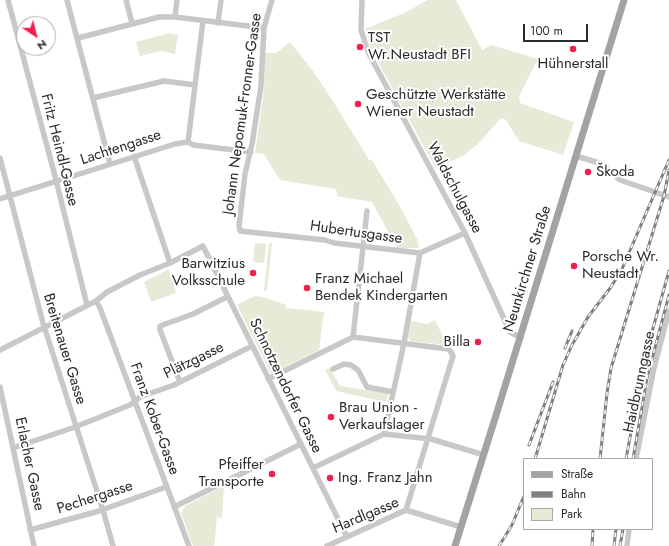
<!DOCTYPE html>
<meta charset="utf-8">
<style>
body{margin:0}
#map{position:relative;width:669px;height:546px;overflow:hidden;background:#fff;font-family:Jost,sans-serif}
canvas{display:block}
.legend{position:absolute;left:523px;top:458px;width:130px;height:72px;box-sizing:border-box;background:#fff;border:1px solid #aaa;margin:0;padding:5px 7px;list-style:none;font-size:12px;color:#2b2b2b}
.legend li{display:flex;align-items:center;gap:8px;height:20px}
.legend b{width:20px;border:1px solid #aaa}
.north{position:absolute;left:16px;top:16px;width:40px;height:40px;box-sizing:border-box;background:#fff;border:1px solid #aaa;border-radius:50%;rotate:145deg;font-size:11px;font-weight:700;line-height:16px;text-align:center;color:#2b2b2b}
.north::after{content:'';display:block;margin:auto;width:14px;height:18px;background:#f11f4d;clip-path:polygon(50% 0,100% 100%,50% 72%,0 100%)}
.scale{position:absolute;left:523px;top:24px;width:65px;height:18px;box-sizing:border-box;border:2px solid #2b2b2b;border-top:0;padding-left:5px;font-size:12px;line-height:14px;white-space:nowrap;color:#2b2b2b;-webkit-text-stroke:3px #fff;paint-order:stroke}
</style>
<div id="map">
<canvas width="669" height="546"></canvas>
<ul class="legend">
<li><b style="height:5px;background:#a3a3a3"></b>Straße</li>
<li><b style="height:5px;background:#808080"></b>Bahn</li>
<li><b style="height:11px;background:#e5ebd7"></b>Park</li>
</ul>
<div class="north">N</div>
<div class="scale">100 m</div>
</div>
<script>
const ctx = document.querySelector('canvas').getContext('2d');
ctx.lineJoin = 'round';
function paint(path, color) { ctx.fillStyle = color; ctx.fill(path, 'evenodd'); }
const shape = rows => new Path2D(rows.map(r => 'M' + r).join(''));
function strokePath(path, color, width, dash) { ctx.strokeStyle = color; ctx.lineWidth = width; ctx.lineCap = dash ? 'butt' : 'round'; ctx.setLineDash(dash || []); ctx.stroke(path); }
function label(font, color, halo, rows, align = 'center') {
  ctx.font = font + ' Jost,sans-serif'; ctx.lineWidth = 4; ctx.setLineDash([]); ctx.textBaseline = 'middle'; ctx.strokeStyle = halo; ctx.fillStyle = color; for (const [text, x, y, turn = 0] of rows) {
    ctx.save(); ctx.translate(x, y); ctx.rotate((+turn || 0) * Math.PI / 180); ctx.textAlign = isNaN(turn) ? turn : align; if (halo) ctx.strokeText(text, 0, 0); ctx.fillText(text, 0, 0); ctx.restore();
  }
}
paint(shape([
 [428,0,456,0,482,50,491,45,538,59,519,96,520,103,574,122,563,155,519,141,506,120,501,118,478,144,464,155,436,169,371,49,365,29,404,13],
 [170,33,178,35,175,54,161,51,140,56,136,42],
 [290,42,313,71,338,109,369,160,372,160,402,210,418,241,419,248,397,248,372,202,337,196,336,189,280,180,264,154,255,153,264,90,265,53,276,53],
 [255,243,266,244,264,263,253,262],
 [269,243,272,243,267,291,264,291],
 [169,269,176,293,151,302,144,282],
 [255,296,263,297,286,305,286,308,324,312,319,350,271,374,237,305],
 [435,320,447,345,411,341,408,337,411,321,427,324],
 [330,368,340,386,387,393,388,394,386,402,336,391,325,370],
 [224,486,222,518,217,517,214,546,193,546,181,513,185,506]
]), '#e5ebd7');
strokePath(shape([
 [8,0,55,176,87,305],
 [67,0,110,164],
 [126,0,132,23],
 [272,0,264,28,261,86,252,144,245,174,239,226,240,231,325,240,334,243,420,253,465,233],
 [362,0,361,30,368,52,465,233,510,332,521,338],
 [175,17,177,0],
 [218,23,221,0],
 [78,38,159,17,175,17,264,28],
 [93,98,164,81,195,85],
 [188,142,203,21],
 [134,156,170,263],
 [576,156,603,164,620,180,669,197],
 [0,158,43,323,103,510,113,546],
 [0,199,175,144,188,142,193,145,251,152],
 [96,301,100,308,189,546],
 [353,337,367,211],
 [0,350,96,301,107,292,140,275,170,263,203,246,347,537],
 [333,369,344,364,351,365,358,370,367,387,393,392],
 [268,379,353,337,448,349,451,352,453,356,406,510],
 [180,382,160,330,160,326,193,314,227,297],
 [0,387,34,546],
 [384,434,404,343,420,253],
 [13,448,75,427,130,405,140,397,174,385,252,346],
 [636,459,654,368,669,311],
 [313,468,384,434,431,439,484,455],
 [174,507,301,444],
 [30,530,99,511,166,487],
 [327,546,406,510,461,527],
 [627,546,629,529]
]), '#c8c8c8', 5.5);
strokePath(shape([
 [455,546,497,412,624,0]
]), '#a3a3a3', 7);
const rail = shape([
 [565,348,572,331],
 [529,445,553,382],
 [535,459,563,365,572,345,588,317,611,287,622,269,669,160],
 [600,459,607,393,611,368,664,196,669,170],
 [626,459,645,357,669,271],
 [633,459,647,378,669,295],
 [499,546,512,525,524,496],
 [592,546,593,529],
 [614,546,616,529],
 [620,546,623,529]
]);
strokePath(rail, '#808080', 3);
strokePath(rail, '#fff', 1.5, [4.5]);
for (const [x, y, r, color] of [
 [360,47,4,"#f11f4d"],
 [573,49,4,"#f11f4d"],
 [358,104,4,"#f11f4d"],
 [588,172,4,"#f11f4d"],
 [574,266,4,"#f11f4d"],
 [253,273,4,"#f11f4d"],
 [307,288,4,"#f11f4d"],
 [478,342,4,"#f11f4d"],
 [331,417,4,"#f11f4d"],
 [272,474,4,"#f11f4d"],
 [330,478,4,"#f11f4d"]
]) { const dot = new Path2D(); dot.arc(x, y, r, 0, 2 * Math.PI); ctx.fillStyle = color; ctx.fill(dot); strokePath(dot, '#fff', 1.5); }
label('15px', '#2b2b2b', '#fff', [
 ["TST",368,38],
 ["Wr.Neustadt BFI",368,55],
 ["Hühnerstall",573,64,"center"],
 ["Geschützte Werkstätte",366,95],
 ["Wiener Neustadt",366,112],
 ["Škoda",596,172],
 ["Porsche Wr.",582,257],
 ["Neustadt",582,274],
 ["Barwitzius",245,264,"right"],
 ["Volksschule",245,281,"right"],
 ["Franz Michael",315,279],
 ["Bendek Kindergarten",315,296],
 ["Billa",470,342,"right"],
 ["Brau Union -",339,408],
 ["Verkaufslager",339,425],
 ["Pfeiffer",264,465,"right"],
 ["Transporte",264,482,"right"],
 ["Ing. Franz Jahn",338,478]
], 'left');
label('15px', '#2b2b2b', '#fff', [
 ["Johann Nepomuk-Fronner-Gasse",243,114,-82],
 ["Lachtengasse",121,148,-18],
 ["Fritz Heindl-Gasse",59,150,76],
 ["Waldschulgasse",454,188,62],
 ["Hubertusgasse",356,233,8],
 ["Neunkirchner Straße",528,269,-73],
 ["Breitenauer Gasse",64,349,73],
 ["Plätzgasse",194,361,-26],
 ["Haidbrunngasse",640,382,-78],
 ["Schnotzendorfer Gasse",285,386,64],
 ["Franz Kober-Gasse",154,419,70],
 ["Erlacher Gasse",29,464,78],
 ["Pechergasse",95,498,-18],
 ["Hardlgasse",366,516,-23]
]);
</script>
